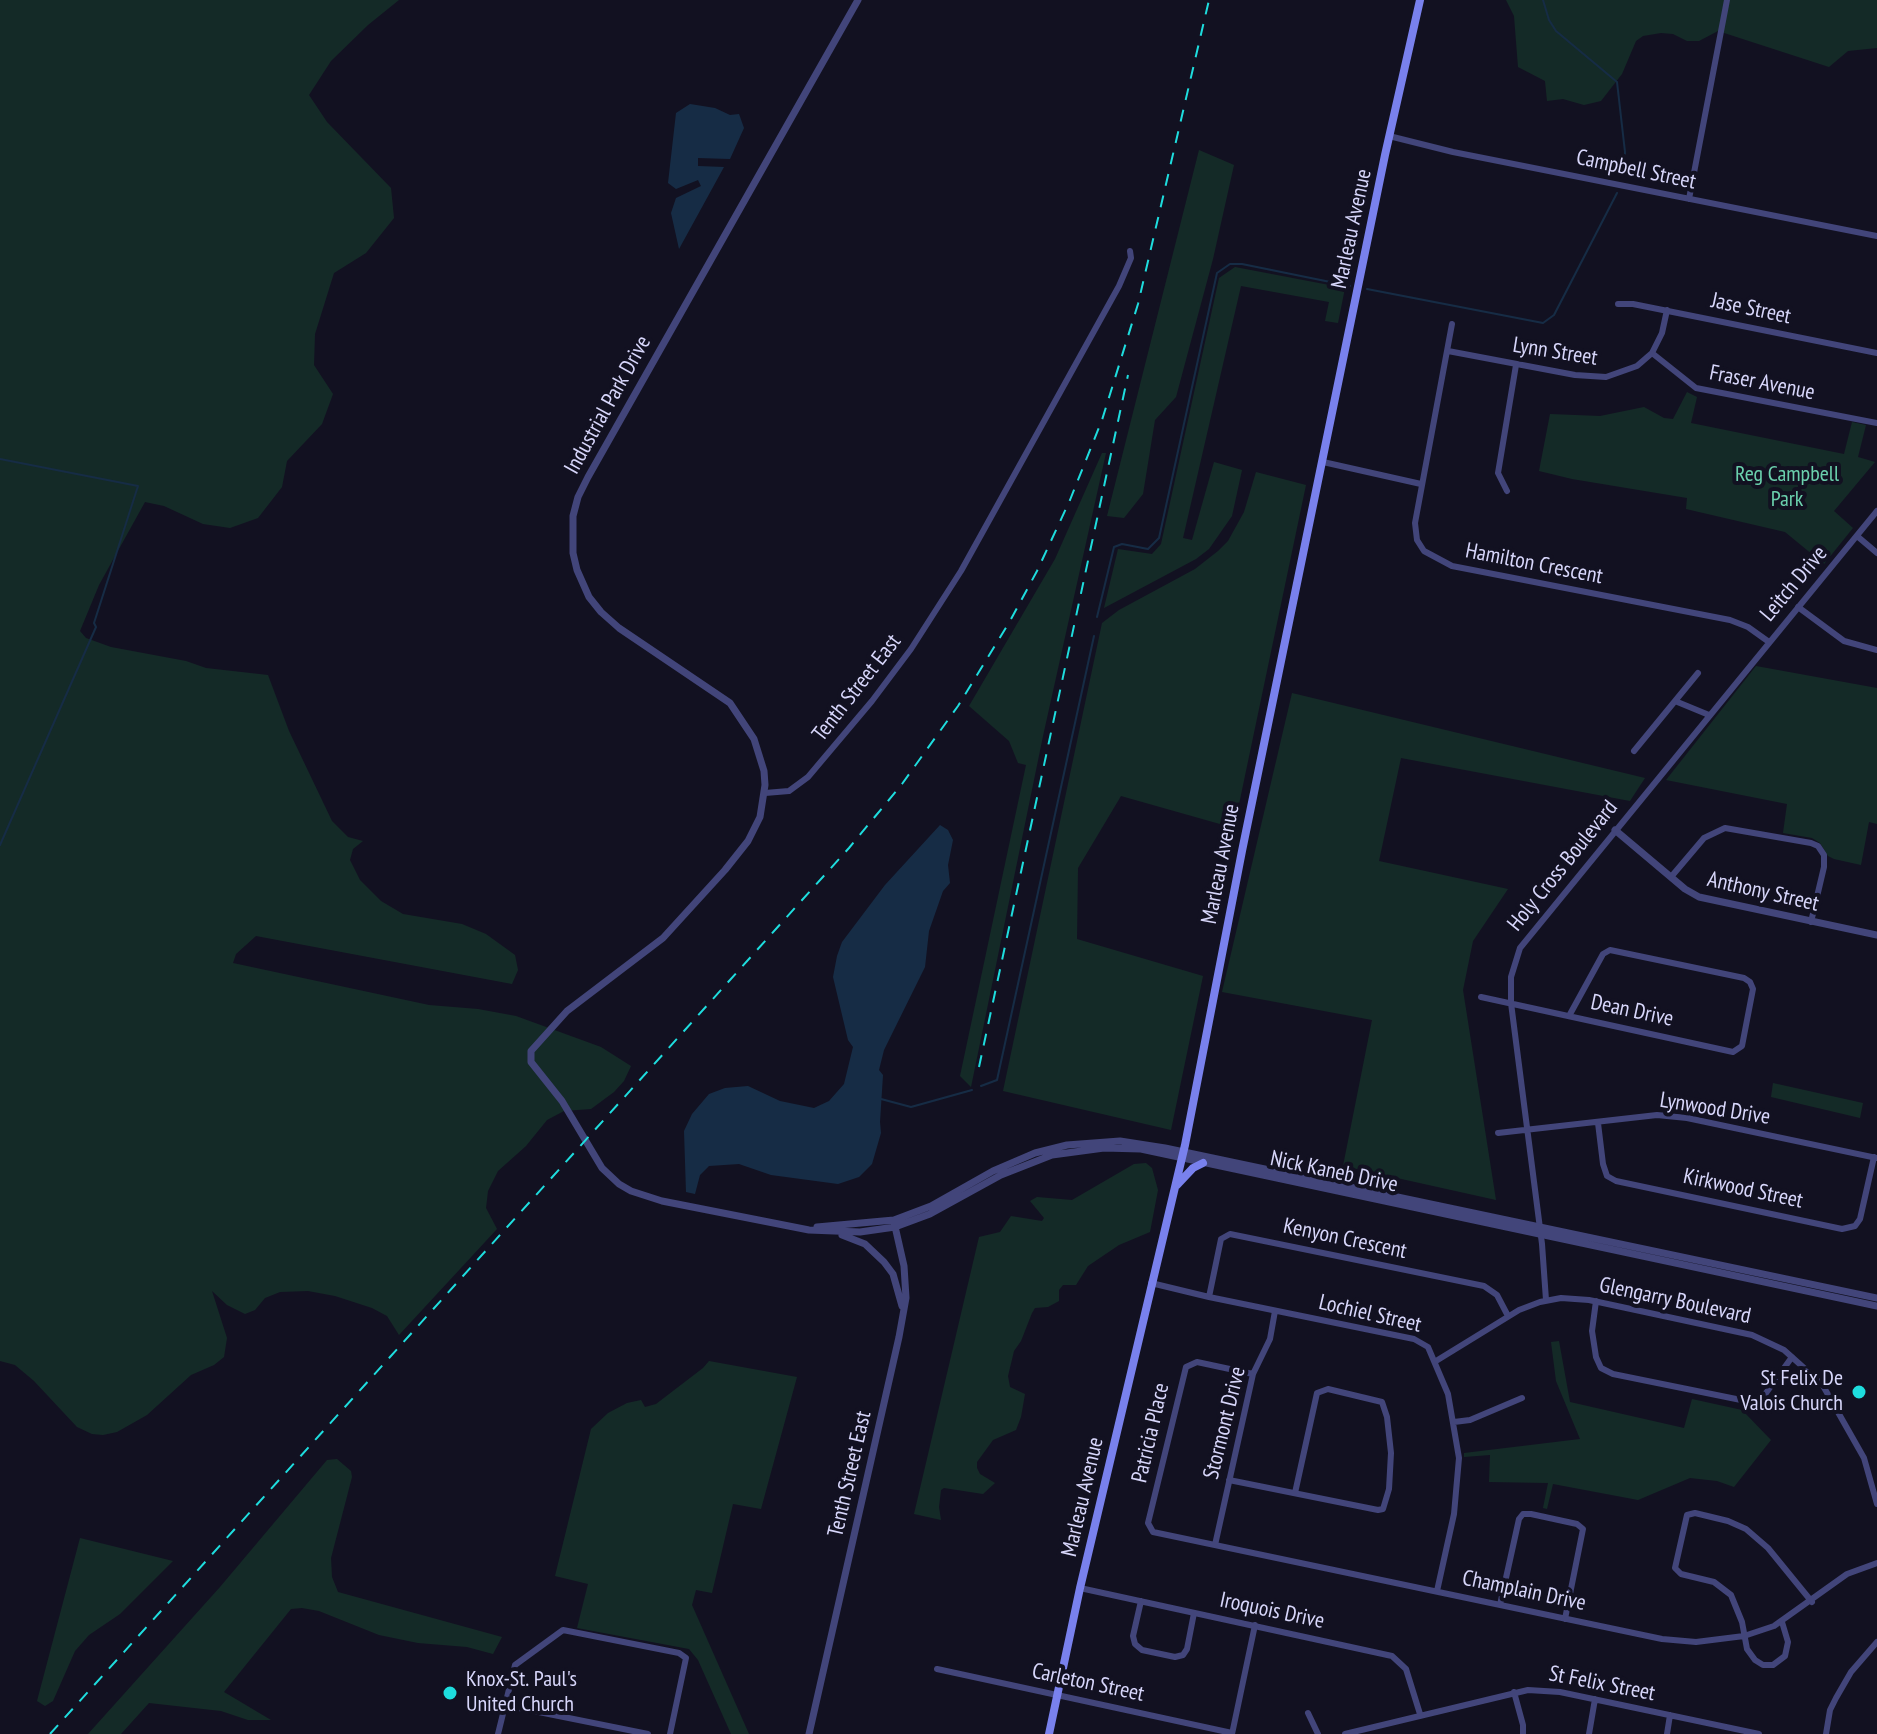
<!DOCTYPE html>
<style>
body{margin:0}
canvas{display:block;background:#121121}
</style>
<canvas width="1877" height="1734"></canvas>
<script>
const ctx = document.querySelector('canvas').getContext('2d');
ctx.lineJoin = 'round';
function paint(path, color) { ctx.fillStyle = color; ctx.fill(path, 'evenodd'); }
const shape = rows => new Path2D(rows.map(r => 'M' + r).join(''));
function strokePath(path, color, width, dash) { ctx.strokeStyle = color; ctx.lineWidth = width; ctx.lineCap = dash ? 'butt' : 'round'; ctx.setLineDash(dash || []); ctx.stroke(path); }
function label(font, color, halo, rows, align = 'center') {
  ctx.font = font + ' "PT Sans Narrow",sans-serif'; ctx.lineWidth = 8; ctx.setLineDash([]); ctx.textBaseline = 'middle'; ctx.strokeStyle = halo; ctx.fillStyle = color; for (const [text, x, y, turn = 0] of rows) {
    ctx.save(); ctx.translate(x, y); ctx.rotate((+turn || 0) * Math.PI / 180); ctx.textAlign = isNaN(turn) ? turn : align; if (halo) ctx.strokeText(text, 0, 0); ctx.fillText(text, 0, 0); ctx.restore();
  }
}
paint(shape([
 [0,0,399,0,368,25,331,61,309,95,327,122,391,188,394,218,366,253,334,273,315,334,314,365,333,394,322,424,287,461,282,487,258,518,230,528,203,524,164,506,145,502,99,585,80,631,86,638,111,647,186,661,206,668,268,675,289,731,332,821,348,837,363,841,353,849,350,860,360,880,381,901,403,914,462,924,486,934,515,955,518,970,512,984,256,936,236,954,233,963,429,1005,478,1009,516,1016,601,1047,631,1066,624,1081,614,1092,591,1109,564,1111,547,1120,526,1146,498,1171,488,1191,486,1208,497,1229,399,1335,387,1316,372,1308,335,1296,308,1291,280,1292,265,1298,255,1310,245,1314,227,1305,212,1291,227,1338,224,1357,214,1365,191,1375,147,1415,117,1432,103,1435,92,1434,77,1427,34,1381,15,1365,0,1361],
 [1506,0,1877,0,1877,48,1848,51,1829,67,1718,31,1699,41,1687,41,1673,34,1661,33,1643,36,1636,41,1622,74,1601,101,1584,105,1563,99,1547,101,1545,81,1518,67,1514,16],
 [1199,150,1234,165,1213,259,1176,397,1155,420,1143,494,1124,518,1107,516],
 [1235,267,1345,288,1338,323,1325,321,1329,302,1241,286,1183,538,1192,540,1214,462,1242,470,1232,516,1209,549,1196,559,1104,608,1118,549,1152,554,1161,544,1219,278],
 [1687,392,1697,397,1691,423,1844,454,1852,422,1866,425,1858,457,1875,462,1834,511,1853,528,1824,564,1785,532,1686,509,1687,498,1572,479,1539,471,1550,414,1600,416,1644,407,1664,418,1673,419],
 [1102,453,1106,453,1043,736,971,1087,960,1076,1026,765,1018,763,1009,741,969,706,1055,559],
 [1256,472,1306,485,1234,828,1121,796,1078,868,1077,939,1203,976,1171,1130,1003,1091,1102,623,1119,610,1195,569,1218,551,1228,541,1244,512],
 [1756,666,1877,688,1877,824,1869,822,1861,865,1834,859,1828,856,1820,843,1812,838,1783,833,1787,804,1666,780],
 [1292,693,1645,778,1630,801,1401,758,1379,861,1508,889,1473,941,1463,990,1496,1200,1343,1166,1372,1020,1222,992],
 [1773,1083,1863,1103,1860,1118,1771,1097],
 [1146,1163,1152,1168,1158,1190,1150,1232,1119,1245,1088,1266,1076,1285,1063,1285,1059,1290,1059,1301,1048,1307,1035,1308,1032,1313,1021,1341,1014,1351,1008,1376,1010,1387,1025,1394,1021,1417,1016,1430,993,1440,977,1462,977,1468,980,1474,995,1483,983,1494,944,1488,941,1490,939,1507,941,1520,914,1514,979,1237,1000,1232,1011,1216,1042,1221,1044,1218,1030,1201,1037,1197,1072,1200,1134,1164],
 [1559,1341,1570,1402,1684,1428,1692,1399,1742,1410,1771,1440,1734,1487,1717,1481,1690,1478,1638,1500,1553,1484,1547,1509,1543,1508,1548,1483,1489,1482,1490,1455,1464,1457,1464,1453,1580,1439,1556,1381,1551,1342],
 [709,1361,797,1377,761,1509,733,1504,712,1593,696,1590,692,1605,749,1734,731,1734,698,1660,689,1649,577,1628,588,1584,555,1576,591,1429,608,1413,627,1403,641,1400,645,1407,656,1404,703,1368],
 [337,1459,351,1471,352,1477,331,1558,332,1577,338,1592,502,1637,493,1654,467,1647,418,1643,379,1635,319,1611,302,1608,291,1609,224,1692,271,1720,248,1720,221,1711,149,1703,121,1734,88,1734,220,1587,327,1460],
 [80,1538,173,1561,120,1614,89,1635,75,1651,53,1701,45,1706,37,1701]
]), '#142a27');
paint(shape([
 [690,104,715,108,730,115,739,114,744,128,730,159,698,158,698,166,724,167,679,249,671,213,676,198,701,186,698,180,676,189,668,183,676,113],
 [940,825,948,830,953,840,948,865,950,883,943,891,929,931,925,967,884,1050,879,1070,883,1075,880,1122,881,1133,872,1164,859,1177,838,1184,771,1175,739,1164,709,1166,700,1175,695,1194,686,1192,684,1131,692,1114,709,1094,725,1088,748,1086,780,1101,814,1108,829,1101,844,1084,853,1047,848,1040,833,977,837,956,842,942,885,885]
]), '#162c45');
strokePath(shape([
 [1543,0,1549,20,1556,31,1617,82,1625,152,1624,176],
 [1367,289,1543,323,1554,315,1617,193],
 [0,459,138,486,94,623,96,627,0,845],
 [1097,617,1114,547,1122,544,1148,549,1159,538,1217,273,1230,264,1242,264,1350,286],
 [981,1086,997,1080,1094,636],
 [881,1099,911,1107,972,1090]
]), '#162c45', 2);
strokePath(shape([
 [1389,136,1453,152,1877,236],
 [1689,199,1727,0],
 [1618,304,1633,304,1877,353],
 [1452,324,1415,523,1417,540,1424,551,1452,566,1730,620,1748,627,1769,642],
 [1448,351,1575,375,1606,377,1637,366,1652,353,1662,333,1667,310],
 [1652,353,1696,388,1877,423],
 [1323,462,1421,484],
 [1507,491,1498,473,1516,365],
 [1857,536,1877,553],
 [1798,607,1844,641,1877,650],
 [1675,701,1709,715],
 [1634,751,1698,673],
 [765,793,789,791,808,777,872,701,911,649,961,571,1119,286,1131,258,1130,251],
 [1671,877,1704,838,1725,828,1811,843,1818,846,1824,855,1824,867,1811,922],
 [1481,997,1733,1052,1742,1046,1753,989,1750,982,1744,978,1610,950,1603,954,1569,1016],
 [1598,1123,1603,1164,1607,1176,1616,1181,1842,1229,1855,1226,1860,1219,1874,1157],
 [1498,1133,1657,1115,1687,1118,1877,1158],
 [1151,1283,1209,1297,1414,1339,1428,1347,1448,1394,1459,1458,1454,1514,1437,1591],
 [1209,1297,1221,1239,1230,1234,1484,1286,1497,1295,1508,1316],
 [1546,1300,1542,1244,1511,1003,1511,977,1520,948,1877,511],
 [1596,1301,1592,1331,1596,1357,1601,1368,1613,1374,1741,1400,1755,1401,1766,1393,1792,1357],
 [1436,1361,1519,1310,1540,1302,1561,1298,1589,1300,1752,1335,1784,1350,1822,1384,1864,1458,1877,1504],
 [1253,1374,1197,1362,1186,1367,1148,1523,1153,1532,1662,1639,1696,1642,1744,1636,1774,1626,1847,1574,1877,1563],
 [1454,1422,1470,1420,1522,1398],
 [1229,1480,1378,1510,1383,1509,1389,1489,1391,1453,1387,1417,1382,1402,1328,1389,1317,1393,1295,1493],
 [1215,1545,1253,1374,1270,1339,1275,1311],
 [1080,1588,1392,1656,1406,1669,1420,1714],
 [1141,1601,1133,1636,1135,1644,1142,1650,1175,1657,1183,1655,1187,1649,1194,1613],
 [1500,1605,1519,1519,1523,1514,1531,1514,1577,1524,1583,1529,1565,1619],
 [1782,1622,1788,1642,1785,1656,1773,1665,1763,1665,1755,1660,1747,1649,1742,1622,1731,1595,1714,1582,1681,1574,1675,1568,1687,1515,1695,1513,1728,1521,1746,1529,1768,1548,1812,1602],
 [937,1669,1232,1733],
 [1514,1692,1523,1725,1523,1734],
 [504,1705,648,1734],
 [1308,1713,1318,1734],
 [498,1734,515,1665,563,1630,679,1653,686,1658,670,1734],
 [1232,1734,1255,1625],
 [1345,1734,1528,1690,1560,1692,1759,1734],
 [1589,1734,1595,1699],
 [1667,1734,1670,1715],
 [1826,1734,1830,1710,1836,1698,1851,1672,1877,1642]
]), '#42457a', 6);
strokePath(shape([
 [858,0,588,477,578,497,573,516,573,553,577,570,589,597,601,612,619,628,730,703,754,739,764,771,765,785,760,817,748,841,725,870,663,938,567,1011,531,1051,531,1062,562,1101,602,1168,619,1184,631,1191,662,1201,809,1230,860,1232,895,1227,930,1214,1001,1175,1052,1155,1104,1148,1141,1149,1877,1306],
 [1615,830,1685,889,1699,897,1877,935],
 [817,1227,894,1220,931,1206,993,1171,1035,1153,1067,1145,1120,1141,1165,1148,1877,1298],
 [842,1235,865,1244,884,1262,893,1274,902,1306],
 [809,1734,899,1337,906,1298,904,1266,894,1222]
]), '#42457a', 7);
strokePath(shape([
 [1177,1185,1193,1168,1203,1163],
 [1049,1734,1080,1588,1185,1145,1242,851,1385,155,1420,0]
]), '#7981ed', 8);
strokePath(shape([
 [979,1067,1128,375],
 [50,1734,849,848,902,784,958,706,1010,621,1037,571,1070,500,1102,420,1138,304,1209,0]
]), '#1eddde', 2, [12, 10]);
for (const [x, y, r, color] of [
 [1859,1392,8,"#1eddde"],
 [450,1693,8,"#1eddde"]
]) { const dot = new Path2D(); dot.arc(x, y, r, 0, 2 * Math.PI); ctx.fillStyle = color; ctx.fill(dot); strokePath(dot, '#121121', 3); }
label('22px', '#d7d6fa', '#121121', [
 ["Campbell Street",1636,170,12],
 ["Marleau Avenue",1352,229,-78],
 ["Jase Street",1751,309,12],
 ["Lynn Street",1555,352,9],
 ["Fraser Avenue",1762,383,11],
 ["Industrial Park Drive",608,405,-61],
 ["Hamilton Crescent",1534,564,11],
 ["Leitch Drive",1794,584,-50],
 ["Tenth Street East",857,688,-52],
 ["Marleau Avenue",1221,864,-79],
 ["Holy Cross Boulevard",1563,866,-51],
 ["Anthony Street",1763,892,13],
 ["Dean Drive",1632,1011,12],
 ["Lynwood Drive",1715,1109,9],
 ["Nick Kaneb Drive",1334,1172,12],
 ["Kirkwood Street",1743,1189,12],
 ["Kenyon Crescent",1345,1239,12],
 ["Glengarry Boulevard",1675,1301,12],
 ["Lochiel Street",1370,1314,13],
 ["Stormont Drive",1225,1423,-76],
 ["Patricia Place",1151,1433,-77],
 ["Tenth Street East",850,1474,-77],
 ["Marleau Avenue",1083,1497,-77],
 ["Champlain Drive",1524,1591,12],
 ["Iroquois Drive",1272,1611,12],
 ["Carleton Street",1088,1683,12],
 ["St Felix Street",1602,1684,11]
]);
label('22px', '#6bd0ad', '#121121', [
 ["Reg Campbell",1787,475],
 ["Park",1787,500]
]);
label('22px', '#d7d6fa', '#121121', [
 ["St Felix De",1843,1379],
 ["Valois Church",1843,1404],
 ["Knox-St. Paul's",466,1680,"left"],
 ["United Church",466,1705,"left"]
], 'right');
</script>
